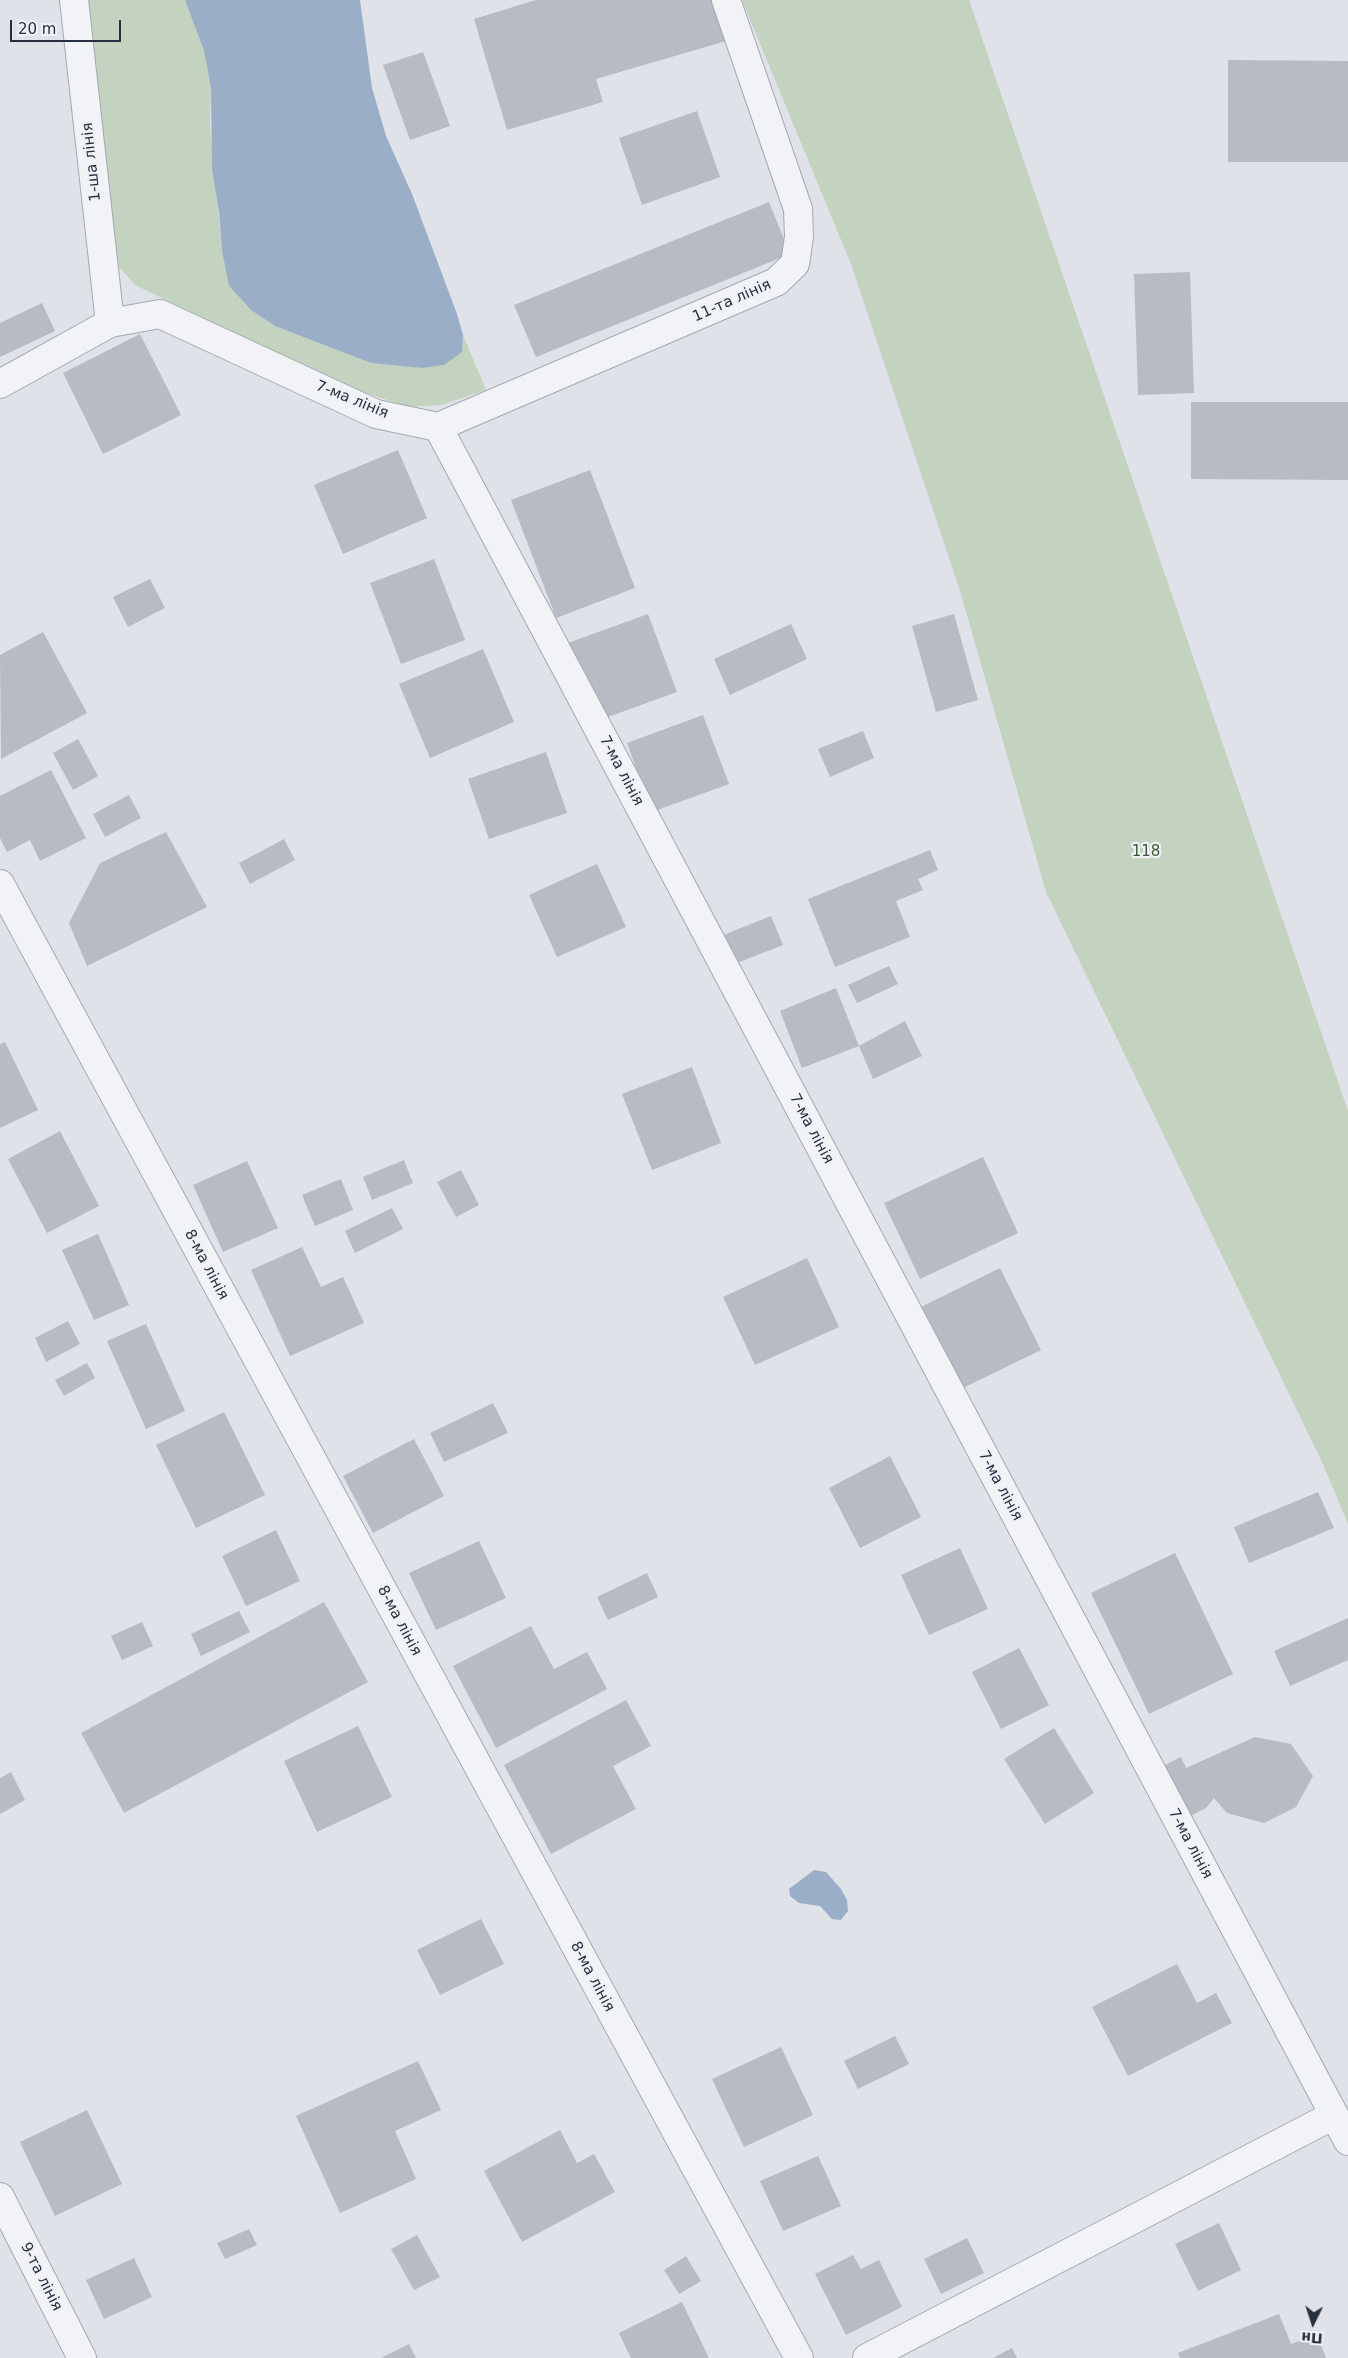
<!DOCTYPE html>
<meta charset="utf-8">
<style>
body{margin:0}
#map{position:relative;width:1348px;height:2358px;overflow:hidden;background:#dfe2e8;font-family:"DejaVu Sans",sans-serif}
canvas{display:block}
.north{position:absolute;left:1288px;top:2298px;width:50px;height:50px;-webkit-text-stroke:4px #eef1f5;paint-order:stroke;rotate:184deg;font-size:14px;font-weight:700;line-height:20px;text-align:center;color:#282f3f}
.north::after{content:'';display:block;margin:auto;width:18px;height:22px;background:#282f3f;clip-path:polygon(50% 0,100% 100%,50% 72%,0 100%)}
.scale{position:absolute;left:10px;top:20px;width:111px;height:22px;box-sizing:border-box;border:2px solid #282f3f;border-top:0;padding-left:6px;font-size:15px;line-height:18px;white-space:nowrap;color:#282f3f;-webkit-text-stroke:4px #eef1f5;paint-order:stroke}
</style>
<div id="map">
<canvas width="1348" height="2358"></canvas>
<div class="north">Пн</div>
<div class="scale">20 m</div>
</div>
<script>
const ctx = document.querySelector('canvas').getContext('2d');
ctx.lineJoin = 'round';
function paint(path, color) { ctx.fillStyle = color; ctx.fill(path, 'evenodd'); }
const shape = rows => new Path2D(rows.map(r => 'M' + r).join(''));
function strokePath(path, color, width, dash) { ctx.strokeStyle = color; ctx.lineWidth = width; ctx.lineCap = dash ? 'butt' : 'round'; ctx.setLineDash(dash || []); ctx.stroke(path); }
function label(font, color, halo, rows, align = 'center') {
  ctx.font = font + ' "DejaVu Sans",sans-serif'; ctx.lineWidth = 4.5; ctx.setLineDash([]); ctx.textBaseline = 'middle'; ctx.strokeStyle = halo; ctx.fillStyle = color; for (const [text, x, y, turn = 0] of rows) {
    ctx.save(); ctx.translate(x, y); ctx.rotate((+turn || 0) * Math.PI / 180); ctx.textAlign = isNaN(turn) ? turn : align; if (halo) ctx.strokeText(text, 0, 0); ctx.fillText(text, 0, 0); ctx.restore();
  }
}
paint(shape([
 [86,0,185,0,204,51,211,88,210,126,222,251,229,286,251,310,275,326,371,363,393,365,422,368,462,352,463,335,486,390,441,405,409,407,338,384,135,285,115,262],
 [742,0,969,0,1348,1111,1348,1524,1322,1462,1046,892,961,594,851,264]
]), '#c4d2c0');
paint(shape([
 [185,0,360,0,372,88,386,136,412,194,457,314,463,335,462,352,444,365,422,368,371,363,275,326,251,310,229,286,222,251,219,212,212,169,211,88,204,51],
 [814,1870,826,1872,841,1889,847,1900,848,1911,841,1920,832,1919,820,1906,799,1903,790,1896,789,1889]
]), '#9aaec8');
paint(shape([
 [536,0,714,0,726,41,596,79,603,102,507,130,474,19],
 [423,52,450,126,410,140,383,65],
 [1228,60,1348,61,1348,162,1228,162],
 [697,111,720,177,642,205,619,138],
 [769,202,790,254,536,357,514,305],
 [1190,272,1194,393,1138,395,1134,274],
 [42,303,55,331,0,357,0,323],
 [140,334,181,415,103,454,63,373],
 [1191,402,1348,402,1348,480,1191,479],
 [398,450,427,518,343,554,314,485],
 [590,470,635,588,556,618,511,500],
 [434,559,465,640,401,664,370,583],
 [150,579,165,608,128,627,113,597],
 [648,614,677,692,597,721,568,643],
 [954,614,978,700,936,712,912,626],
 [791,624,807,659,730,695,714,659],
 [43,632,87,713,1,759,0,655],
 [483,649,514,722,430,758,399,684],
 [703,715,729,784,652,812,627,743],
 [863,731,874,758,830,777,818,749],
 [78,739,98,776,73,790,53,753],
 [546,752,567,813,489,839,468,779],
 [51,770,86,838,40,861,30,840,7,852,0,838,0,796],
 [129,795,141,818,105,837,93,814],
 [166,832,207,907,87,966,69,923,100,863],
 [284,839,295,860,250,884,239,863],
 [930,850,938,870,918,879,923,890,896,901,910,937,835,967,808,899],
 [597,864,626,927,557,957,529,895],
 [771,916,783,945,732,965,721,936],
 [889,966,898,984,857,1003,848,985],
 [836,988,859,1046,802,1068,780,1011],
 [905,1021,922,1056,873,1079,859,1046],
 [5,1042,38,1110,0,1128,0,1044],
 [692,1067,721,1143,652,1170,622,1094],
 [60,1131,99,1206,47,1233,8,1159],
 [983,1157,1018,1233,920,1279,884,1203],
 [404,1160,413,1183,372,1200,363,1177],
 [247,1161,278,1228,223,1252,193,1185],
 [461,1170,479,1205,456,1217,437,1182],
 [341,1179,353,1210,315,1226,302,1195],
 [392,1208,403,1229,355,1253,345,1231],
 [98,1234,129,1305,94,1320,62,1250],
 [302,1247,321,1287,343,1277,364,1323,290,1356,251,1270],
 [807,1258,839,1327,755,1365,723,1297],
 [1000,1268,1041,1350,961,1389,921,1307],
 [68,1321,80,1344,46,1362,35,1338],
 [146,1324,185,1411,146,1429,107,1341],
 [87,1363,95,1378,64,1396,55,1380],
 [493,1403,508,1433,444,1462,430,1433],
 [224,1412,265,1495,196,1528,156,1445],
 [414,1439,444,1496,373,1533,343,1476],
 [890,1456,921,1517,860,1548,829,1488],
 [1318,1492,1334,1528,1249,1563,1234,1527],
 [276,1530,300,1581,246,1606,222,1556],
 [479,1541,506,1598,436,1630,409,1573],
 [960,1548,988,1609,929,1635,901,1575],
 [1175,1553,1233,1674,1149,1714,1091,1593],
 [647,1573,658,1597,608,1620,597,1597],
 [324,1602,368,1682,124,1813,81,1733],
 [239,1611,250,1632,201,1656,191,1634],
 [1348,1618,1348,1660,1290,1686,1274,1651],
 [142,1622,153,1646,122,1660,111,1636],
 [531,1626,554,1669,587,1652,607,1689,496,1748,453,1666],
 [1019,1648,1049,1705,1001,1729,972,1672],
 [626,1700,651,1746,613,1766,636,1809,551,1854,504,1765],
 [358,1726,392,1797,317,1832,284,1761],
 [1054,1728,1094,1793,1045,1824,1004,1759],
 [1255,1737,1291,1744,1313,1776,1296,1807,1264,1823,1227,1813,1214,1798,1206,1808,1182,1820,1157,1769,1181,1757,1186,1768],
 [11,1772,25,1800,0,1814,0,1778],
 [481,1919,504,1964,440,1995,417,1950],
 [1177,1964,1197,2003,1216,1993,1232,2023,1128,2076,1092,2007],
 [895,2036,909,2064,858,2089,844,2061],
 [781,2047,813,2115,744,2147,712,2079],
 [418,2061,441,2110,395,2131,416,2179,340,2213,296,2116],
 [87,2110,122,2184,55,2216,20,2142],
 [560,2130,577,2163,594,2154,615,2192,522,2242,484,2171],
 [818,2156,841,2206,783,2231,760,2181],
 [1219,2223,1241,2270,1198,2291,1175,2244],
 [249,2229,257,2245,225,2259,217,2243],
 [417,2235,440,2277,414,2290,391,2249],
 [967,2238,984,2273,941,2294,924,2259],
 [853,2255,861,2269,879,2260,902,2307,846,2335,815,2274],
 [686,2256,701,2281,679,2294,664,2270],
 [134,2258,152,2297,104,2319,86,2280],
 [682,2302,709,2358,631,2358,619,2333],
 [1279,2314,1291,2344,1317,2334,1326,2358,1180,2358,1178,2353],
 [409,2344,416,2358,381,2358],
 [1012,2348,1017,2358,993,2358]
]), '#b6bbc4');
const minor = shape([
 [74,0,110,323],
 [0,384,110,323,160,314,376,414,438,427,1348,2141],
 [438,427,776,282,795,264,799,237,798,209,726,0],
 [0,884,799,2358],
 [0,2197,82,2358],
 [867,2358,1334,2115]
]);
strokePath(minor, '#a4a9b2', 30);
strokePath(minor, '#f1f3f6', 28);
label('15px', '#282f3f', '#eef1f5', [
 ["1-ша лінія",92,162,-96],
 ["11-та лінія",732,301,-24],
 ["7-ма лінія",352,400,22],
 ["7-ма лінія",621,771,62],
 ["7-ма лінія",811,1129,62],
 ["8-ма лінія",206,1265,62],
 ["7-ма лінія",1000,1486,62],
 ["8-ма лінія",399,1621,62],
 ["7-ма лінія",1190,1844,62],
 ["8-ма лінія",592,1977,62],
 ["9-та лінія",41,2277,63]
]);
label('15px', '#3b5a35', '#eef1f5', [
 ["118",1146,852]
]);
</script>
